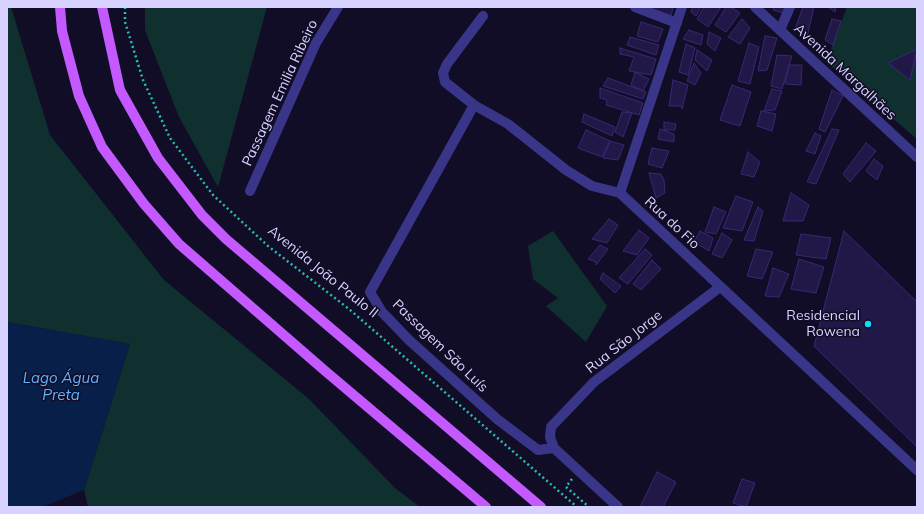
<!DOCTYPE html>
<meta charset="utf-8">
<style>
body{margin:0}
#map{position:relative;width:924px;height:514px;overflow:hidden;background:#120d26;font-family:Mulish,sans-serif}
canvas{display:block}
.frame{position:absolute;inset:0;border:8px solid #d7d2ff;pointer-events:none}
</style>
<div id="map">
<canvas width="924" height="514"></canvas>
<div class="frame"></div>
</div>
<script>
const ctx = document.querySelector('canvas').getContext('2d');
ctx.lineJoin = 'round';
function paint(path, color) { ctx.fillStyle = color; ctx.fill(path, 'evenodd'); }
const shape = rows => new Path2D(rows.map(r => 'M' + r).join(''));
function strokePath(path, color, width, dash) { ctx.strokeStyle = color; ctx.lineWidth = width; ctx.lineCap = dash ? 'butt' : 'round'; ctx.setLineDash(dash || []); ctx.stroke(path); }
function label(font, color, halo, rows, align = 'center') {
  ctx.font = font + ' Mulish,sans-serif'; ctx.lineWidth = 3; ctx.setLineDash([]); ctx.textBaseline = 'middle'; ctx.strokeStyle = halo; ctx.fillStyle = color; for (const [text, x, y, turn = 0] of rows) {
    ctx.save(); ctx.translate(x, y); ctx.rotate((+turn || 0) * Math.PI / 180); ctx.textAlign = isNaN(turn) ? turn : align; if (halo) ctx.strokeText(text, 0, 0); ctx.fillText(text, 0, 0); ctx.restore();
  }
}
paint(shape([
 [7,7,11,7,50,135,164,280,309,399,395,488,420,507,88,507,84,490,130,344,7,322],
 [145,7,267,7,218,187,179,117,145,30],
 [847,7,917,7,917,139,826,62],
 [553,231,607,306,586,342,546,306,558,298,533,279,528,246]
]), '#10302f');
paint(shape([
 [7,322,130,344,84,490,42,507,7,507]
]), '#082049');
const building = shape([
 [646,7,668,7,673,8,671,16,646,7],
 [693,7,701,7,696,16,691,12,693,7],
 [704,7,721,7,708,27,697,19,704,7],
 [726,7,731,7,740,13,726,32,715,25,726,7],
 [774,7,789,7,786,14,773,10,774,7],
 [803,7,814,7,807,37,795,29,803,7],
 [828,7,836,7,835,12,828,7],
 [742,19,750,28,740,44,728,37,742,19],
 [832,19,841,21,833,45,825,40,832,19],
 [641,22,663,29,658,42,637,36,641,22],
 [689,30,703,35,701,45,683,39,689,30],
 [709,32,721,38,715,51,707,44,709,32],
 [765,36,777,38,767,70,758,71,765,36],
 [630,37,659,45,656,55,627,45,630,37],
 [749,43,759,47,750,84,738,81,749,43],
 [686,44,695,48,688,75,679,72,686,44],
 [620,48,656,59,651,75,629,71,634,57,620,54,620,48],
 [917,49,910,80,888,63,917,49],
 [697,50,712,60,707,71,695,60,697,50],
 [777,55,792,56,782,89,771,86,777,55],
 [694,63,701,73,695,85,687,81,694,63],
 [789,65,802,65,801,85,785,84,789,65],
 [635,72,649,79,643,91,631,85,635,72],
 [608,78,646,92,643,99,603,86,608,78],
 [673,80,688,85,682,109,681,106,669,106,673,80],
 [732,85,751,92,740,126,720,120,732,85],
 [600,88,643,103,639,115,606,105,607,100,600,98,600,88],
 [772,89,782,91,775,110,764,111,772,89],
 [832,90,843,96,825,132,819,129,832,90],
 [761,111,776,114,772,131,757,126,761,111],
 [622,112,632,113,623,137,615,132,622,112],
 [584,114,615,127,612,136,582,122,584,114],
 [664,122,676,124,675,130,664,130,664,122],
 [660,129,674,134,674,142,658,139,660,129],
 [832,129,839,130,816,184,807,182,832,129],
 [586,130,610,141,602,157,578,148,586,130],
 [815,133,821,136,815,154,806,151,815,133],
 [610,141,624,145,618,160,603,158,610,141],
 [866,143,876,151,850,182,843,174,866,143],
 [652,148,669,151,662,168,648,164,652,148],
 [748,152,760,162,754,177,741,174,748,152],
 [874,159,883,166,877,180,866,171,874,159],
 [649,173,661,174,664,180,665,193,656,198,649,173],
 [791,193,809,205,803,221,783,221,791,193],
 [736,196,753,202,742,231,723,228,736,196],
 [714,207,726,212,716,234,705,232,714,207],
 [758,207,763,211,754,241,744,240,758,207],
 [609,219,618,225,607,243,592,239,609,219],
 [639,230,649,238,637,255,623,251,639,230],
 [700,231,713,238,709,251,694,242,700,231],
 [844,231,917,302,917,447,814,346,844,231],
 [722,233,732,240,722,258,712,254,722,233],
 [801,234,831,238,826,259,796,255,801,234],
 [600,245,608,249,596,265,596,262,588,259,600,245],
 [645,249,652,255,628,284,619,278,645,249],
 [756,249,773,252,762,279,747,276,756,249],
 [799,259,824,267,816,293,791,289,799,259],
 [652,260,661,269,641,290,633,284,652,260],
 [773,268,789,274,779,297,765,296,773,268],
 [603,273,621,286,615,293,600,279,603,273],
 [657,472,676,482,663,507,640,507,657,472],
 [742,479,755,483,746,507,733,503,742,479]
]);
paint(building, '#221848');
strokePath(building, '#382875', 1);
strokePath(shape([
 [125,7,125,22,143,80,170,138,213,195,268,246,349,309,577,507],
 [572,479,566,487,589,507]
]), '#27beb7', 2.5, [2, 3]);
strokePath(shape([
 [635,7,677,23],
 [755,7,917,157],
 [483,16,447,64,443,73,445,82,474,105,508,124,566,170,592,186,620,193,917,470],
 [780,30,790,7],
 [474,105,370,292,382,312,409,340,497,419,538,450,554,448],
 [250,191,316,43,338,7],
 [620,193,682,7],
 [618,507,554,448,550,437,551,427,594,382,720,287]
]), '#393588', 10);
strokePath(shape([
 [60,7,62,31,79,96,102,147,144,204,179,244,324,370,486,507],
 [102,7,120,90,158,158,202,215,226,239,541,507]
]), '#c359ff', 10);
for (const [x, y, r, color] of [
 [868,324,4,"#00e1fd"]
]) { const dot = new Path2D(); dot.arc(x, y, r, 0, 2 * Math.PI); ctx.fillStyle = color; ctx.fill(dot); strokePath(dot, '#120d26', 1.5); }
label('14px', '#d7d2ff', '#120d26', [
 ["Avenida Margalhães",845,72,43],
 ["Passagem Emilia Ribeiro",280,93,-65],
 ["Rua do Fio",672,223,43],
 ["Avenida João Paulo II",323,272,39],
 ["Rua São Jorge",624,342,-38],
 ["Passagem São Luís",440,346,44]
]);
label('14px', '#d7d2ff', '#120d26', [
 ["Residencial",860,316],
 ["Rowena",860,332]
], 'right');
label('italic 15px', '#60b4ff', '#120d26', [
 ["Lago Água",61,378],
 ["Preta",61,395]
]);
</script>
